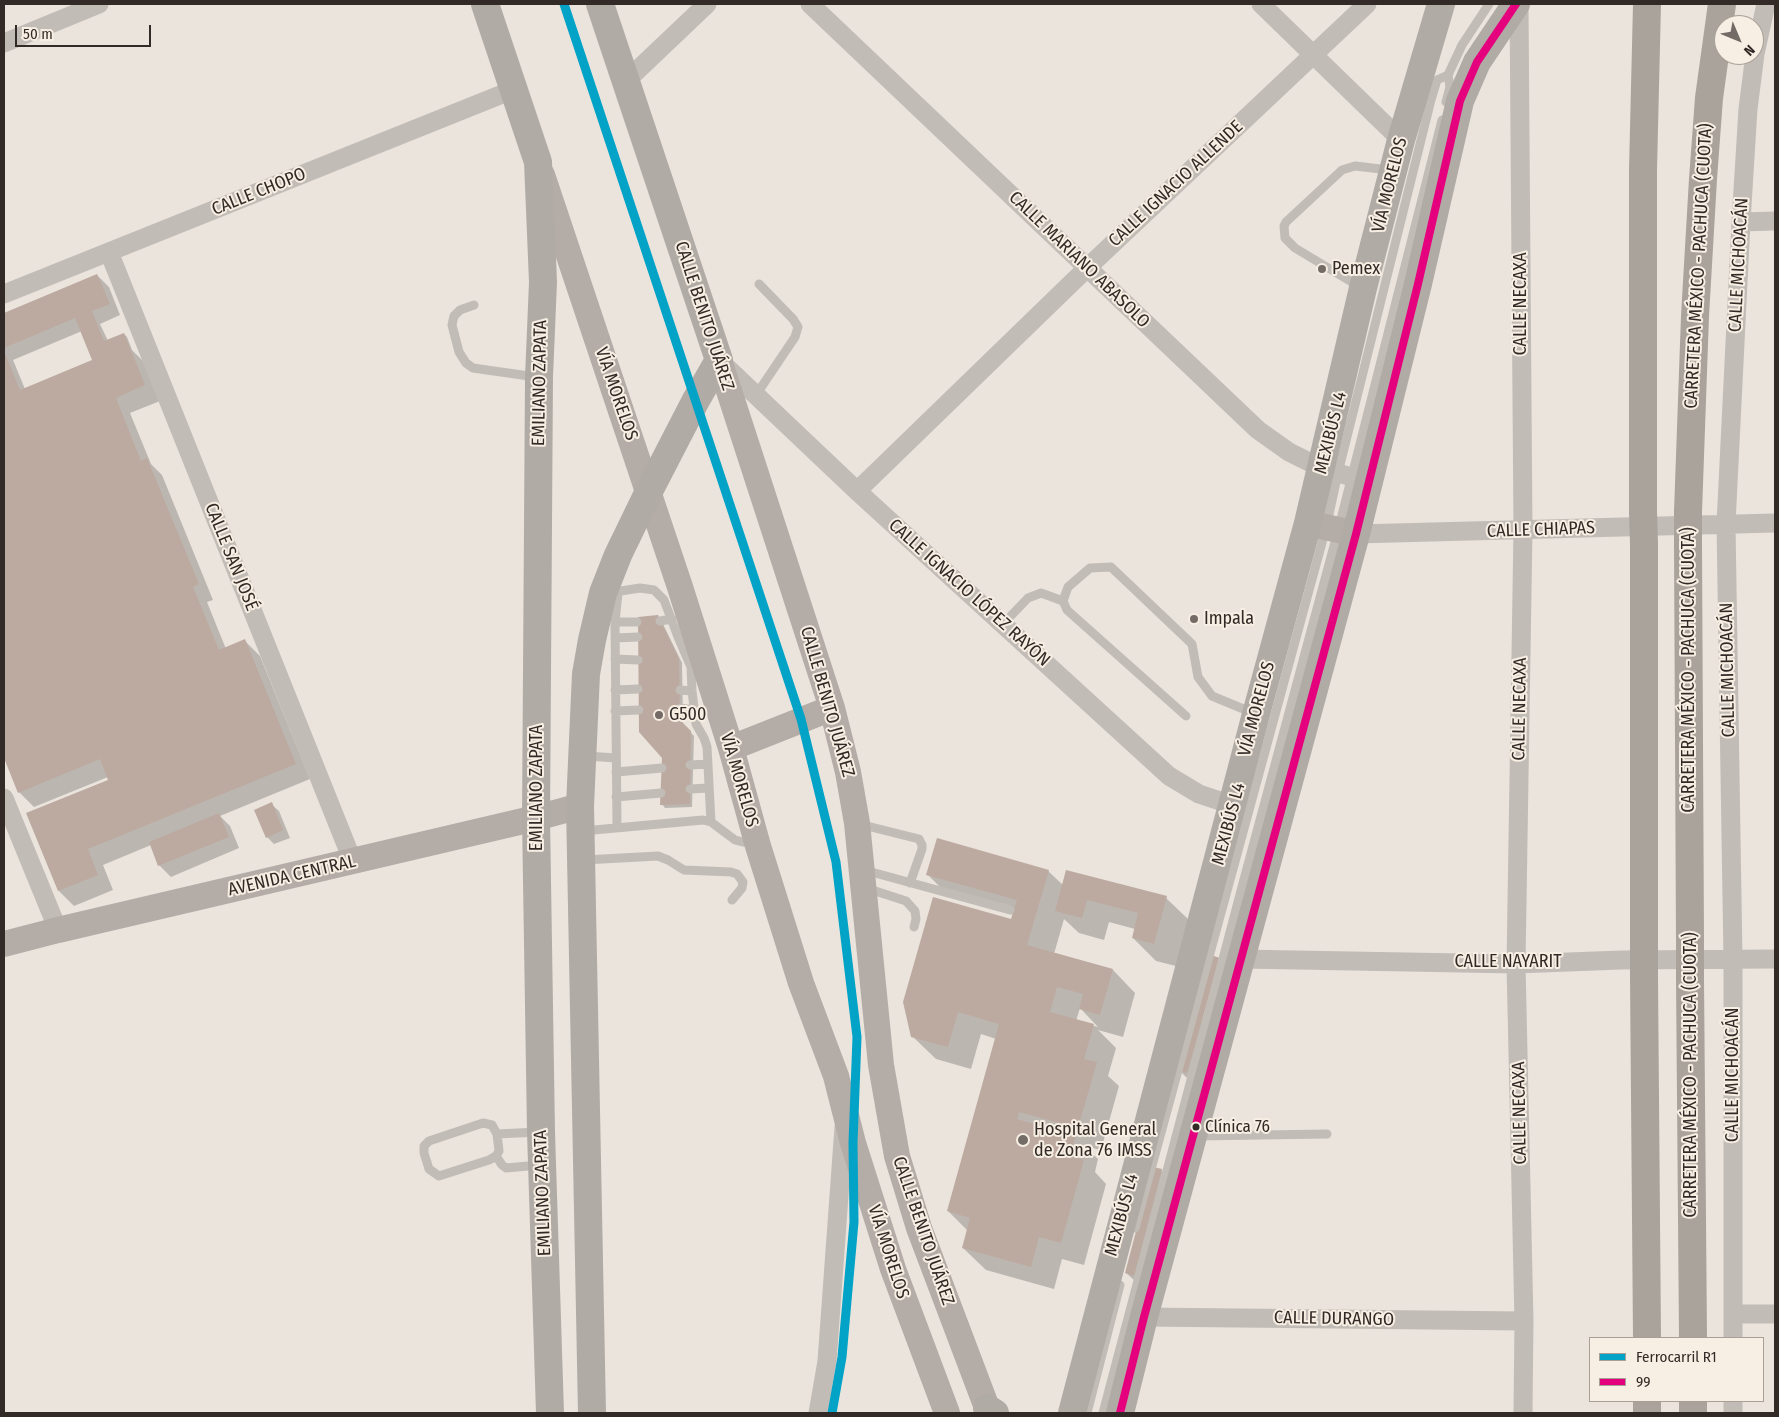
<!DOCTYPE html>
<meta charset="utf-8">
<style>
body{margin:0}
#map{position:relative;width:1779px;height:1417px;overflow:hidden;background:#eae4dd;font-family:"Fira Sans Condensed",sans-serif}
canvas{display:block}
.frame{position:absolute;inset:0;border:5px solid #322a26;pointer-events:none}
.legend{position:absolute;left:1589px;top:1337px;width:175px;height:65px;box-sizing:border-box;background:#f7efe3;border:1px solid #a8a097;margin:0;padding:6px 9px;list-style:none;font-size:15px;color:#322a26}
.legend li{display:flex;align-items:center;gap:10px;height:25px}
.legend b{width:25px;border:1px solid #a8a097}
.north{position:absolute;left:1714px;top:15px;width:50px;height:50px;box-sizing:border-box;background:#f7efe3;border:1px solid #a8a097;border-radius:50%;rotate:135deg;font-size:14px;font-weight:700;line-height:20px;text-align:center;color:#322a26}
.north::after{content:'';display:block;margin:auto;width:18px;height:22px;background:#726b66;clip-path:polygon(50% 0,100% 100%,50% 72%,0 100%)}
.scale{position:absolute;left:15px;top:25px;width:136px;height:22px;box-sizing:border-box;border:2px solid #322a26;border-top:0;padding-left:6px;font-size:15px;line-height:18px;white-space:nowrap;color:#322a26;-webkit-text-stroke:4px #f7efe3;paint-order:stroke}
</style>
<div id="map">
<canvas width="1779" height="1417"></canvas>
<div class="frame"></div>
<ul class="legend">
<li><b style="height:6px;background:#02a3c6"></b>Ferrocarril R1</li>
<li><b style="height:6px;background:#e5007d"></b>99</li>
</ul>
<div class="north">N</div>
<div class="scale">50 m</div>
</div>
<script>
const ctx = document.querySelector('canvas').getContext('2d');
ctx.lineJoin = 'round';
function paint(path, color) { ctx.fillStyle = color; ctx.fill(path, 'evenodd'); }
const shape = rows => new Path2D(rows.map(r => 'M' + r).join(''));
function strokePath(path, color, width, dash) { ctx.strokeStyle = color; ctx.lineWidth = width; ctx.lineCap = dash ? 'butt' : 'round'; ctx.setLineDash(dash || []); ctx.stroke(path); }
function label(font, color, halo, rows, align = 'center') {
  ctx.font = font + ' "Fira Sans Condensed",sans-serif'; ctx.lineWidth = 4; ctx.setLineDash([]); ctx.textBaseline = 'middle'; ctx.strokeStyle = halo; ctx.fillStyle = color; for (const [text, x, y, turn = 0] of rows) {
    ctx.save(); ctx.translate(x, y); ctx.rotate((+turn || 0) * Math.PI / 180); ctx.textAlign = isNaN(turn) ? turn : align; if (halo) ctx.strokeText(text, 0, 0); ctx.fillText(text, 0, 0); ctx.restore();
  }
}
paint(shape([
 [97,275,109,287,120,315,100,324,108,341,124,334,127,337,132,350,144,362,160,401,130,413,151,464,162,475,213,600,207,602,226,649,245,641,260,656,310,779,220,816,230,826,239,848,171,877,159,865,151,845,103,865,113,890,74,906,59,891,28,814,109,780,108,777,34,807,19,792,4,755,4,314],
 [82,331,94,361,25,389,13,360],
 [661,620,682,663,683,724,694,736,692,807,665,808,662,804,664,757],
 [271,804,279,811,290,838,274,844,267,837],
 [1048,871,1063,885,1166,898,1189,920,1176,966,1156,961,1133,938,1135,929,1109,922,1104,940,1079,933,1064,919,1054,954,1113,970,1135,993,1123,1037,1098,1030,1116,1048,1108,1076,1119,1086,1101,1150,1084,1146,1098,1159,1095,1172,1106,1184,1084,1265,1062,1259,1054,1289,986,1270,963,1248,968,1231,948,1211,996,1039,981,1034,971,1069,936,1059,912,1036,1012,921,1014,915,950,897,927,874],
 [1080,1008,1098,1027,1076,1021],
 [1212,957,1194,1080,1187,1078,1179,1070],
 [1161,1170,1169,1178,1134,1280,1126,1273]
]), '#0003');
paint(shape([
 [97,274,110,304,92,311,104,341,124,333,145,385,116,398,141,461,147,458,199,584,193,587,219,650,245,639,296,764,88,849,98,875,58,891,26,813,108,780,100,759,18,793,4,758,4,351,20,390,92,360,75,318,4,348,4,313],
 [658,615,679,659,680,720,691,731,690,804,660,805,662,758,639,732,638,617],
 [272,802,283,830,266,838,254,810],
 [219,813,229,837,158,866,149,842],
 [937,838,1049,870,1027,945,1113,969,1100,1015,1079,1009,1083,994,1057,987,1050,1012,1094,1024,1084,1059,1097,1062,1078,1128,1019,1112,1017,1119,1076,1136,1070,1156,1084,1160,1061,1243,1039,1237,1031,1267,962,1248,970,1218,947,1211,999,1024,958,1012,948,1047,911,1037,903,1002,933,897,1011,919,1017,900,926,875],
 [1066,870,1167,896,1154,944,1132,938,1138,913,1087,900,1082,918,1055,911],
 [1211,955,1220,958,1187,1073,1178,1071],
 [1153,1167,1162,1169,1134,1276,1125,1273]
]), '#bca99f');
strokePath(shape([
 [1446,102,1450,87,1448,75,1462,45,1489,4],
 [1360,287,1295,248,1285,238,1284,226,1286,222,1342,170,1355,166,1389,170],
 [474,305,460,310,454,316,452,325,459,352,466,363,473,368,536,377],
 [756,395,795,337,798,327,793,319,759,284],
 [608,593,640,588,654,590,664,600,678,637,691,667,692,691,696,724,704,738,707,747,711,822],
 [660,621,672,619],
 [615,622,637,622],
 [1003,624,1028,598,1041,593,1063,601],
 [615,638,638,637],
 [615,659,638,660],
 [615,690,638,689],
 [680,690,692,691],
 [680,708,694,710],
 [615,711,639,710],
 [1186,716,1067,610,1063,601,1068,587,1090,568,1111,567,1192,644,1198,677,1212,696,1253,713],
 [586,756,616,758],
 [690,765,708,764],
 [616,772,662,768],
 [690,789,709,788],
 [616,797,661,793],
 [859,824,919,839,922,845,922,849,910,883],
 [617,827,615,622,618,593],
 [583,831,703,820,711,822,735,840,755,845],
 [584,860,658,856,668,860,684,870,731,872,737,874,743,882,742,888,732,900],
 [864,870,1010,910],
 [866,888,906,901,915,911,916,919,914,927],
 [1197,1136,1327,1134],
 [496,1156,499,1151,497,1134],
 [539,1165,506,1168,502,1165,496,1156,489,1160,439,1176,429,1169,424,1153,424,1146,429,1141,483,1123,492,1125,497,1134,539,1132],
 [1135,1228,1326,528,1338,473,1431,100,1437,80,1448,75],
 [1087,1413,1120,1285],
 [1103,1413,1242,887,1338,531,1442,120]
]), '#c2bcb7', 9);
strokePath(shape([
 [810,4,1258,430,1289,452,1321,468,1369,482],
 [1261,4,1401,140],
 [1519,4,1523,530,1516,964,1524,1321,1523,1413],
 [4,43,99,4],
 [626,81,707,4],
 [1741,222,1775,221],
 [109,252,353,862],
 [4,294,515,89],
 [722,363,857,491,1169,776,1199,794,1232,805],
 [857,491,1087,268,1367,4],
 [1356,534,1775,523],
 [4,798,58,930],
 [1241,959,1516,964,1621,960,1775,959],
 [1733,1314,1775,1314],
 [1144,1317,1524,1321],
 [1733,1338,1733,960,1726,524,1741,222,1748,109,1755,54,1766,4],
 [1733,1401,1733,1413],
 [818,1413,827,1361,844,1127]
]), '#c2bcb7', 19);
strokePath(shape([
 [542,175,680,587,731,748,758,846,801,983,836,1076,853,1143,893,1269,947,1413],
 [719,360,832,708,848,772,857,823,881,1065,897,1156,919,1228,989,1413],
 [1308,523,1356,534],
 [731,748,832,708],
 [4,944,58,930,536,818,580,806]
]), '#b3aca7', 26);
strokePath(shape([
 [485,4,538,162,543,282,539,377,536,818,541,1132,550,1413],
 [987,1408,995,1413],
 [592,1413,580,806,586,674,592,640,603,593,618,555,649,491,696,400,719,360,600,4],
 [1072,1413,1256,714,1308,523,1363,288,1401,140,1441,4],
 [1120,1413,1144,1317,1356,534,1418,284,1460,101,1477,62,1516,4]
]), '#b1aba6', 28);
strokePath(shape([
 [1643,511,1643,170,1647,4],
 [1688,512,1695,316,1703,179,1709,98,1722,4],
 [1688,544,1690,939],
 [1644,936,1644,544],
 [1644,977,1647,1338],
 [1690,978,1693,1338],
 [1647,1401,1647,1413],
 [1693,1401,1693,1413]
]), '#a9a39c', 28);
strokePath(shape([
 [1643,511,1644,544],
 [1688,512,1688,544],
 [1644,936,1644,977],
 [1690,939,1690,978]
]), '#a9a39c', 28);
strokePath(shape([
 [1120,1413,1144,1317,1356,534,1418,284,1460,101,1477,62,1516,4]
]), '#e5007d', 8);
strokePath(shape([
 [564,4,801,719,836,862,857,1037,853,1143,854,1222,842,1357,832,1413]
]), '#02a3c6', 9);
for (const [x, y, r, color] of [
 [1322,269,5,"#726b66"],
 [1194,619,5,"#726b66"],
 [659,715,5,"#726b66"],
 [1196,1127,4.5,"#322a26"],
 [1023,1140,6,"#726b66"]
]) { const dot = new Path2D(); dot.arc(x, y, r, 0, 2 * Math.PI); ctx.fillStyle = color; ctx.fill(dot); strokePath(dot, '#f7efe3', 2); }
label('17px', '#322a26', '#f7efe3', [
 ["Clínica 76",1205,1127]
], 'left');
label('18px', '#322a26', '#f7efe3', [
 ["CALLE IGNACIO ALLENDE",1176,184,-43],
 ["VÍA MORELOS",1390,185,-76],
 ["CALLE CHOPO",259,192,-22],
 ["CALLE MARIANO ABASOLO",1079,260,44],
 ["CALLE MICHOACÁN",1739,265,-87],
 ["CARRETERA MÉXICO - PACHUCA (CUOTA)",1699,266,-87],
 ["CALLE NECAXA",1521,304,-90],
 ["CALLE BENITO JUÁREZ",704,316,72],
 ["EMILIANO ZAPATA",540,383,-89],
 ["VÍA MORELOS",616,394,71],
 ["MEXIBÚS L4",1331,433,-76],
 ["CALLE CHIAPAS",1541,530,-2],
 ["CALLE SAN JOSÉ",231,557,68],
 ["CALLE IGNACIO LÓPEZ RAYÓN",969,593,42],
 ["CARRETERA MÉXICO - PACHUCA (CUOTA)",1689,670,-90],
 ["CALLE MICHOACÁN",1728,670,-91],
 ["CALLE BENITO JUÁREZ",827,702,74],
 ["VÍA MORELOS",1257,709,-75],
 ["CALLE NECAXA",1520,709,-89],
 ["VÍA MORELOS",739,780,74],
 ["EMILIANO ZAPATA",537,788,-90],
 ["MEXIBÚS L4",1229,824,-75],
 ["AVENIDA CENTRAL",292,876,-13],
 ["CALLE NAYARIT",1508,962],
 ["CARRETERA MÉXICO - PACHUCA (CUOTA)",1691,1075,-90],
 ["CALLE MICHOACÁN",1733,1075,-90],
 ["CALLE NECAXA",1520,1113,-91],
 ["EMILIANO ZAPATA",543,1193,-92],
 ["MEXIBÚS L4",1122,1215,-75],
 ["CALLE BENITO JUÁREZ",923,1231,71],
 ["VÍA MORELOS",888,1252,72],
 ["CALLE DURANGO",1334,1319,1]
]);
label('18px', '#322a26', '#f7efe3', [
 ["Pemex",1332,269],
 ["Impala",1204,619],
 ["G500",669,715],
 ["Hospital General",1034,1130],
 ["de Zona 76 IMSS",1034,1151]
], 'left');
</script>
